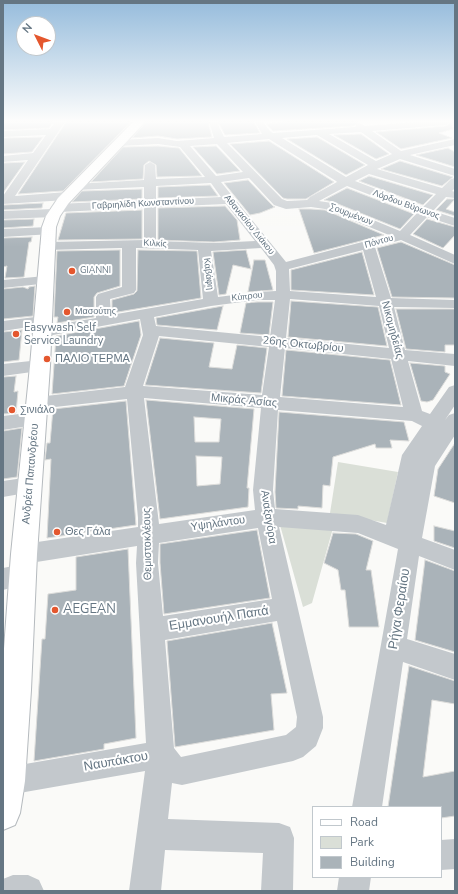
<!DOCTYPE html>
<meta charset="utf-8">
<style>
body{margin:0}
#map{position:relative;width:458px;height:894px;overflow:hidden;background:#fafaf8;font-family:"Nunito Sans",sans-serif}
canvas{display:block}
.frame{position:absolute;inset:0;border:4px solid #657683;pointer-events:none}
.legend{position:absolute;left:312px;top:806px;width:130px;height:72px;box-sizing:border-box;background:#fff;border:1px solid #c1c8cd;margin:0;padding:5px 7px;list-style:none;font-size:12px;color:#657683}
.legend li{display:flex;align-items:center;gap:8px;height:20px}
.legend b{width:20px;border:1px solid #c1c8cd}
.north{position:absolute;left:16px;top:16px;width:40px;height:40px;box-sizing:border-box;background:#fff;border:1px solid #c1c8cd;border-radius:50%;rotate:312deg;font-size:11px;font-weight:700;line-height:16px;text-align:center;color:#657683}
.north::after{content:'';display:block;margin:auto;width:14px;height:18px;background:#e4572e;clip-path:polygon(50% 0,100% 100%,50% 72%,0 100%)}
</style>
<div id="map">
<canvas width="458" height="894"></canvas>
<div class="frame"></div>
<ul class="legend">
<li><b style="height:5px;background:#fff"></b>Road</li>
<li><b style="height:11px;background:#dadfd7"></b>Park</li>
<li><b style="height:11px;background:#aab3b9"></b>Building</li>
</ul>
<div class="north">N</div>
</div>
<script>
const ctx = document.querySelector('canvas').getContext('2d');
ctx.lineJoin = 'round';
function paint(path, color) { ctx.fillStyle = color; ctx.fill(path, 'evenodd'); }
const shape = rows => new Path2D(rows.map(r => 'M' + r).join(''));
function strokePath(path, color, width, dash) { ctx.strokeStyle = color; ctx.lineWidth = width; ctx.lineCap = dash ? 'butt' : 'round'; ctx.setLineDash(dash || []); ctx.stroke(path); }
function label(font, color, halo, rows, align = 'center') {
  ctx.font = font + ' "Nunito Sans",sans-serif'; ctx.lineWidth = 4; ctx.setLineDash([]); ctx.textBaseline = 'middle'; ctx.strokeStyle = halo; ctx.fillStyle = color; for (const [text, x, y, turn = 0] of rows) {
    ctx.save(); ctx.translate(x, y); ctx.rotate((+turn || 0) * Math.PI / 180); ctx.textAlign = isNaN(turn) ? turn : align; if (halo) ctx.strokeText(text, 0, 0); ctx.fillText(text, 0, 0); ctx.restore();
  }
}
paint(shape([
 [338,462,398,472,387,523,330,513],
 [280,525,333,528,312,603,303,607]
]), '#dadfd7');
const building = shape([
 [3,122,53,122,49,128,3,130,3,122],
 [66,122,131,122,63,191,18,194,66,122],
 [146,122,208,122,212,137,177,139,158,136,132,138,146,122],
 [218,122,254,122,260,133,225,135,218,122],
 [283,122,358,122,354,126,273,131,266,124,283,122],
 [450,122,452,122,453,129,439,133,452,138,401,149,376,132,445,126,448,125,450,122],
 [361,134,389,154,376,159,334,135,361,134],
 [43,137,32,152,3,154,3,138,43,137],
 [317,137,365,165,346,175,287,139,317,137],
 [269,141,334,182,306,199,287,199,283,198,230,144,269,141],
 [158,146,179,148,202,176,157,177,156,165,149,161,144,165,143,179,91,182,123,147,158,146],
 [216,146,240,171,217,174,193,147,216,146],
 [448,148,455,152,455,167,416,155,448,148],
 [400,161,453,177,442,186,381,169,400,161],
 [25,162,3,193,3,163,25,162],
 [369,176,433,195,423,205,359,181,369,176],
 [248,180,273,206,275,207,260,213,250,215,224,183,248,180],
 [210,185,218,196,158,198,158,187,210,185],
 [347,188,414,214,400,229,333,202,324,200,347,188],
 [142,189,142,199,72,202,82,191,142,189],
 [447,199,455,199,446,209,455,212,455,216,436,210,447,199],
 [43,203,42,208,3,210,3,205,43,203],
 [225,206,237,220,240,240,214,242,158,240,158,208,225,206],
 [299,209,311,209,325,210,384,235,314,253,299,209],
 [142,210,142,239,58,240,66,213,142,210],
 [34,219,33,226,3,228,3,220,34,219],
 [427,219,455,227,455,235,443,248,413,234,427,219],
 [32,237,31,242,29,242,24,277,5,278,7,266,3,267,3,238,32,237],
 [401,242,455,265,455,298,392,297,377,248,401,242],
 [120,250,120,286,97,293,94,297,94,317,57,323,58,317,54,317,57,251,120,250],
 [138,250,197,251,201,298,112,313,112,300,134,294,137,291,138,250],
 [246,250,251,269,233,265,226,294,219,295,213,252,246,250],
 [362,252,374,295,291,290,291,270,362,252],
 [254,260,265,260,273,290,248,292,254,260],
 [35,286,33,316,3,319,3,289,23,287,28,289,29,287,35,286],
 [291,301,378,307,387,346,288,337,291,301],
 [257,302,273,302,269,335,240,333,246,303,257,302],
 [223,306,217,330,157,325,156,318,223,306],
 [396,309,455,309,455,345,445,345,445,352,406,349,396,309],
 [139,321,141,335,124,386,52,394,56,336,139,321],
 [22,330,19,360,3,362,3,332,22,330],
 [160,338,214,343,209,367,232,369,237,345,267,348,261,393,145,385,160,338],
 [286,350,390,360,401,405,282,396,286,350],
 [410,363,445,366,445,372,450,374,433,400,427,402,421,401,410,363],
 [16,376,14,392,18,391,16,413,3,414,3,377,16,376],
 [146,400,254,409,247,488,249,488,248,507,160,519,146,400],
 [194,417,221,419,219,442,195,442,194,417],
 [196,456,222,457,220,484,197,486,196,456],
 [126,401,136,525,47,538,51,459,45,460,47,443,50,443,53,409,126,401],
 [279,412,404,422,409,441,390,440,392,448,376,448,375,444,333,457,330,486,323,485,322,508,298,506,298,509,276,508,275,492,279,412],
 [22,428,17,477,3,479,3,431,22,428],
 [455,443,455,503,434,496,438,469,455,443],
 [434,526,455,531,455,548,434,541,434,526],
 [257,530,270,598,164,614,160,563,160,544,257,530],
 [333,533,356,534,373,541,366,570,371,570,379,627,349,627,345,590,341,590,338,570,324,563,333,533],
 [128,549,136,738,104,744,104,749,34,761,42,639,45,639,48,594,76,590,76,557,128,549],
 [425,560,455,571,455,652,415,640,425,560],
 [272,623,287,693,271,694,274,730,175,747,167,641,272,623],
 [409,666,455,681,455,704,432,700,423,777,455,771,455,816,441,818,441,807,388,807,409,666]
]);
paint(building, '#aab3b9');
strokePath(building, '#dcdcda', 1);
const major = shape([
 [133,122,145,122,68,204,60,216,56,227,50,366,37,554,31,690,25,781,20,813,15,825,3,830,3,662,11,554,30,366,42,227,46,216,58,198,133,122]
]);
strokePath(major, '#b5babe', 2);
paint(shape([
 [55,122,65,122,15,196,67,192,71,194,73,196,71,198,67,200,3,204,3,196,28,160,3,162,3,156,33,153,46,135,3,137,3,131,50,129,55,122],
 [209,122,217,122,224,137,262,134,255,122,263,122,270,131,273,133,355,127,356,124,359,123,365,126,415,122,449,122,448,124,445,125,372,131,401,151,455,139,455,145,410,155,455,169,455,176,400,159,377,169,442,188,451,179,455,178,455,188,452,191,455,192,455,198,446,197,433,211,455,218,455,226,427,217,410,235,455,255,455,264,401,240,375,247,391,298,455,300,455,308,394,307,405,350,455,354,455,366,408,361,422,411,430,414,449,387,455,385,455,405,445,420,449,415,455,413,455,435,435,466,422,538,455,550,455,570,419,556,407,639,455,654,455,680,403,662,382,807,352,807,398,549,358,533,279,527,323,717,323,728,316,746,303,757,293,761,182,785,172,783,168,819,279,823,290,827,294,838,293,891,261,891,263,853,165,850,161,891,129,891,145,771,8,795,3,793,3,769,8,767,146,743,136,563,137,546,24,564,16,561,13,554,16,547,24,544,138,527,138,518,127,399,37,409,31,408,28,403,31,398,37,397,125,387,143,335,140,319,42,337,36,336,34,332,36,328,96,318,96,297,98,294,122,287,122,248,47,250,42,249,40,246,42,243,47,242,144,240,144,208,59,212,60,213,58,216,54,217,3,219,3,211,52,209,51,208,53,205,57,204,144,200,144,187,75,190,71,189,69,187,71,185,75,184,144,180,145,165,150,162,155,165,156,179,205,177,180,147,158,144,119,146,114,143,119,140,158,138,177,141,214,138,209,122],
 [361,132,392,154,376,161,329,134,361,132],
 [317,135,368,165,346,177,282,138,317,135],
 [269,139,336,181,337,182,310,197,307,200,287,201,282,199,227,143,269,139],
 [217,144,243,172,216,176,190,146,217,144],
 [369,174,436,194,423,207,355,181,369,174],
 [249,178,274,205,286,209,311,207,325,209,389,235,286,262,221,182,249,178],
 [211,183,221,197,156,200,156,186,211,183],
 [347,186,417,213,400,231,332,203,319,201,347,186],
 [226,204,255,241,214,243,156,241,156,207,226,204],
 [136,248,198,250,203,299,111,315,110,299,134,293,136,290,136,248],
 [261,248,274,265,276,271,276,291,257,292,218,297,211,251,261,248],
 [363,250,376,297,290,291,289,269,363,250],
 [290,299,379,306,389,348,286,338,290,299],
 [257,300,275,300,270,337,156,326,154,317,211,306,257,300],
 [159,336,269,347,262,395,143,386,159,336],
 [285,348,391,359,403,407,280,397,285,348],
 [144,398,261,408,253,490,255,510,159,524,144,398],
 [278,410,412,421,422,426,402,455,386,525,358,515,275,509,273,490,278,410],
 [258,528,272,599,163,616,158,563,159,543,258,528],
 [277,621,297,717,296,727,286,735,181,757,174,748,165,640,277,621],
 [48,227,52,228,54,231,52,234,3,237,3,229,48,227],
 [45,276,50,277,52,280,50,283,3,288,3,280,45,276],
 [43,316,48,318,51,321,48,324,3,331,3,321,43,316],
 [40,360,46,362,48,366,46,370,3,376,3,364,40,360],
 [35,412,41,414,44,419,41,424,3,430,3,416,35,412],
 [30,477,37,479,40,485,37,491,3,497,3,481,30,477],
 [23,564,31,568,34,575,31,582,3,590,3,568,23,564],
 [455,839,455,869,441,870,441,840,455,839],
 [13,875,28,875,39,880,44,891,3,891,3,879,13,875],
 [339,877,371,877,369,891,337,891,339,877]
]), '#c3c8cc');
paint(major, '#fff');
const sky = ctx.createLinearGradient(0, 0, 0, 247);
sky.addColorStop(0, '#96bcdc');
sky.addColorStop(0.49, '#fdfdfc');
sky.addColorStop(1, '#fdfdfc00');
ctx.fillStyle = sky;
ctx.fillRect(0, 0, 458, 247);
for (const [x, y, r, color] of [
 [72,271,4,"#e4572e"],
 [67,312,4,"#e4572e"],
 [16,334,4,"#e4572e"],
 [47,359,4,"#e4572e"],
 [12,410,4,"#e4572e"],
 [57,532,4,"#e4572e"],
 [55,610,4,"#e4572e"]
]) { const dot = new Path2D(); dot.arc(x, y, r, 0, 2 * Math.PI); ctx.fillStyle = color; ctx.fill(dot); strokePath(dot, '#fff', 1.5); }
label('9px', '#657683', '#fff', [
 ["Γαβριηλίδη Κωνσταντίνου",143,204,-3],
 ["Λόρδου Βύρωνος",406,205,20],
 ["Σουρμένων",351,215,21],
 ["Αθανασίου Διάκου",249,225,51],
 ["Πόντου",379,242,-15],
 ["Κιλκίς",155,244,3],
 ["Καβάφη",208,274,83],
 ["Κύπρου",247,297,-6]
]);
label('9px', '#657683', '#fff', [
 ["GIANNI",80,271],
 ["Μασούτης",75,312]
], 'left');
label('11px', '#657683', '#fff', [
 ["Easywash Self",24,328],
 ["Service Laundry",24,341],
 ["ΠΑΛΙΟ ΤΕΡΜΑ",55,359],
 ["Σινιάλο",20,410],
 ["Θες Γάλα",65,532]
], 'left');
label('11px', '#657683', '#fff', [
 ["Νικομηδείας",392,330,75],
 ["26ης Οκτωβρίου",303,345,6],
 ["Μικράς Ασίας",244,401,5],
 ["Ανδρέα Παπανδρέου",31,474,-85],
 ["Αναξαγόρα",268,517,81],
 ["Υψηλάντου",218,524,-8],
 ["Θεμιστοκλέους",148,544,-91]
]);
label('13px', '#657683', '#fff', [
 ["Ρήγα Φεραίου",400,609,-81],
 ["Εμμανουήλ Παπά",219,619,-9],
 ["Ναυπάκτου",116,762,-10]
]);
label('13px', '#657683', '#fff', [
 ["AEGEAN",63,610]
], 'left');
</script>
